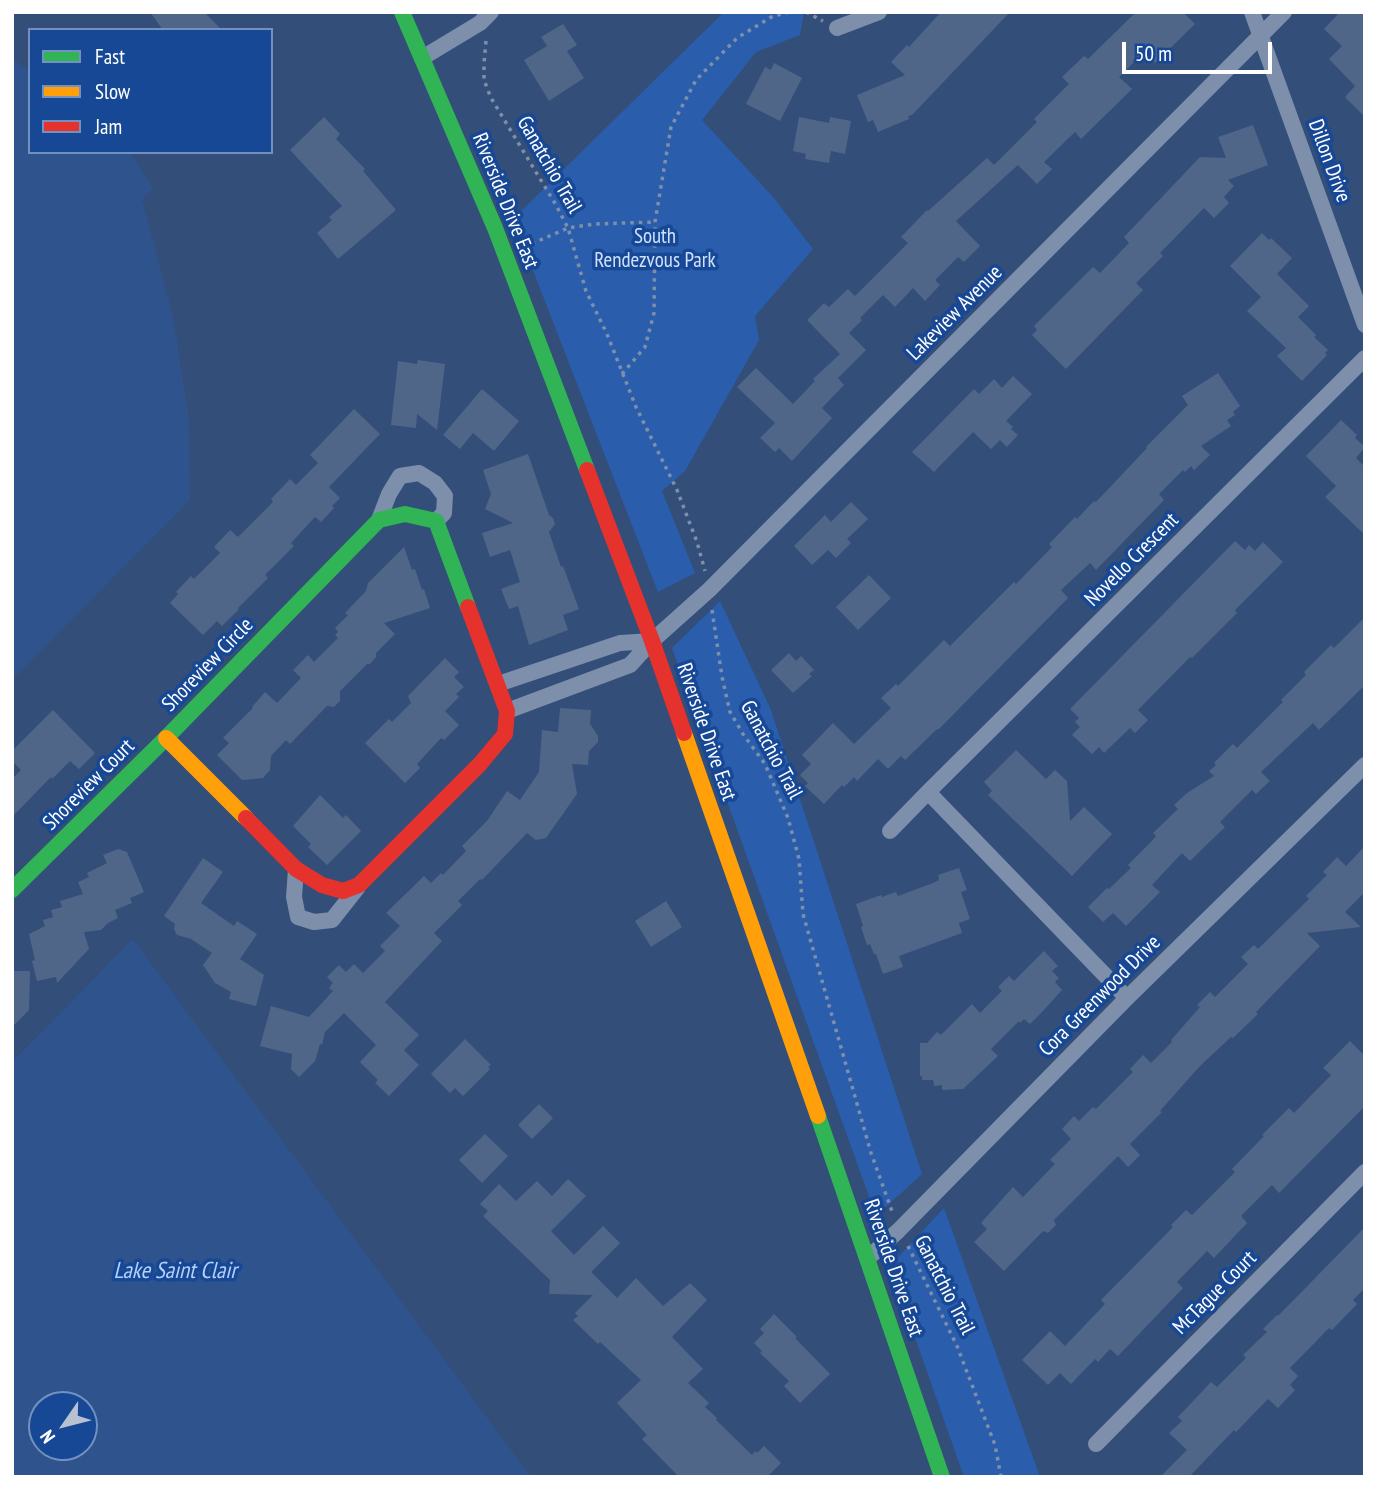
<!DOCTYPE html>
<style>
body{margin:0}
#map{position:relative;width:1377px;height:1489px;overflow:hidden;background:#334e79;font-family:"PT Sans Narrow",sans-serif}
canvas{display:block}
.frame{position:absolute;inset:0;border:14px solid #fff;pointer-events:none}
.legend{position:absolute;left:28px;top:28px;width:245px;height:126px;box-sizing:border-box;background:#164896;border:2px solid #7391c0;margin:0;padding:9px 12px;list-style:none;font-size:21px;color:#fff}
.legend li{display:flex;align-items:center;gap:14px;height:35px}
.legend b{width:35px;border:2px solid #7391c0}
.north{position:absolute;left:28px;top:1391px;width:70px;height:70px;box-sizing:border-box;background:#164896;border:2px solid #7391c0;border-radius:50%;rotate:235deg;font-size:19px;font-weight:700;line-height:28px;text-align:center;color:#fff}
.north::after{content:'';display:block;margin:auto;width:24px;height:32px;background:#b8c1d0;clip-path:polygon(50% 0,100% 100%,50% 72%,0 100%)}
.scale{position:absolute;left:1122px;top:42px;width:150px;height:32px;box-sizing:border-box;border:4px solid #fff;border-top:0;padding-left:9px;font-size:21px;line-height:24px;white-space:nowrap;color:#fff;-webkit-text-stroke:5px #164896;paint-order:stroke}
</style>
<div id="map">
<canvas width="1377" height="1489"></canvas>
<div class="frame"></div>
<ul class="legend">
<li><b style="height:9px;background:#30b455"></b>Fast</li>
<li><b style="height:9px;background:#ff9f0a"></b>Slow</li>
<li><b style="height:9px;background:#e5322d"></b>Jam</li>
</ul>
<div class="north">N</div>
<div class="scale">50 m</div>
</div>
<script>
const ctx = document.querySelector('canvas').getContext('2d');
ctx.lineJoin = 'round';
function paint(path, color) { ctx.fillStyle = color; ctx.fill(path, 'evenodd'); }
const shape = rows => new Path2D(rows.map(r => 'M' + r).join(''));
function strokePath(path, color, width, dash) { ctx.strokeStyle = color; ctx.lineWidth = width; ctx.lineCap = dash ? 'butt' : 'round'; ctx.setLineDash(dash || []); ctx.stroke(path); }
function label(font, color, halo, rows, align = 'center') {
  ctx.font = font + ' "PT Sans Narrow",sans-serif'; ctx.lineWidth = 7; ctx.setLineDash([]); ctx.textBaseline = 'middle'; ctx.strokeStyle = halo; ctx.fillStyle = color; for (const [text, x, y, turn = 0] of rows) {
    ctx.save(); ctx.translate(x, y); ctx.rotate((+turn || 0) * Math.PI / 180); ctx.textAlign = isNaN(turn) ? turn : align; if (halo) ctx.strokeText(text, 0, 0); ctx.fillText(text, 0, 0); ctx.restore();
  }
}
paint(shape([
 [724,12,804,12,800,35,756,52,702,120,773,197,813,249,755,316,759,340,685,471,662,491,695,573,658,592,513,219],
 [720,601,771,710,922,1174,876,1216,672,648],
 [944,1208,1040,1477,964,1477,890,1266]
]), '#2a5ead');
paint(shape([
 [12,58,30,72,30,152,130,152,153,188,142,200,173,316,189,419,190,500,12,680],
 [133,939,531,1477,12,1477,12,1062],
 [42,1405,84,1405,84,1447,42,1447]
]), '#2f538c');
paint(shape([
 [150,12,204,12,222,30,163,30],
 [941,12,1010,12,912,115,908,116,909,119,878,132,873,120,868,122,857,95,905,75,891,62,907,45,909,47],
 [1136,12,1183,12,1195,24,1155,63,1144,52,1119,77,1132,89,1081,139,1075,132,1044,162,1052,169,1037,184,1018,165,956,221,980,246,964,262,958,257,935,280,940,285,925,301,913,288,895,307,883,295,860,318,862,320,849,333,866,350,838,378,844,385,822,408,832,418,792,461,779,448,775,452,760,438,775,423,737,387,756,368,793,404,815,381,813,379,840,354,807,320,824,303,829,307,848,289,855,296,908,243,901,237,927,210,928,211,987,158,994,165,1037,122,1034,119,1069,84,1062,77,1084,56,1088,59],
 [1340,12,1365,12,1365,117,1345,97,1355,86,1329,59,1342,46,1324,29],
 [563,24,577,45,567,51,584,78,549,101,524,60,547,46,541,37],
 [774,63,802,78,780,121,746,104,765,67,771,70],
 [324,117,340,134,336,139,365,169,363,171,396,210,338,259,317,233,332,220,329,217,342,206,290,150],
 [799,117,829,123,830,117,851,121,845,154,831,151,829,163,805,159,806,154,793,151],
 [1253,125,1268,165,1228,180,1234,186,1224,197,1229,203,1214,218,1204,208,1160,253,1163,256,1136,283,1143,290,1066,369,1032,335,1037,330,1034,326,1093,267,1100,273,1129,243,1124,237,1200,157,1226,158,1218,137],
 [1262,233,1269,240,1271,238,1292,258,1277,274,1309,306,1298,317,1316,335,1314,337,1328,350,1325,353,1327,355,1302,381,1277,356,1286,348,1247,311,1261,297,1230,266],
 [418,360,445,364,437,430,417,414,416,428,391,425,398,361,417,364],
 [1218,373,1240,406,1233,412,1235,415,1227,420,1231,426,1201,446,1210,455,1194,470,1191,466,1185,472,1183,470,1159,494,1164,500,1096,570,1090,563,1061,590,1068,598,938,730,937,729,905,760,901,756,888,769,878,759,857,781,854,777,844,787,842,785,824,804,805,786,808,783,800,775,811,764,802,755,833,723,854,744,891,708,881,698,896,684,898,686,944,640,950,646,1014,582,1016,584,1052,547,1049,544,1075,517,1077,519,1094,501,1096,502,1147,448,1146,447,1188,405,1182,396],
 [1013,376,1032,394,1006,421,1013,427,1011,429,1018,435,1007,447,1000,440,991,449,973,432,934,472,912,452,974,389,979,394,994,379,1002,388],
 [482,389,519,421,494,451,473,433,460,449,443,435],
 [354,409,380,434,329,487,340,498,332,506,334,508,321,522,315,517,291,543,294,546,265,575,268,578,238,608,239,609,222,626,217,621,203,635,170,603,178,594,176,592,191,576,194,579,220,553,214,547,230,530,238,537,273,502,271,499,290,479,296,485,318,463,310,455],
 [1341,420,1357,435,1355,438,1365,447,1356,458,1365,467,1365,535,1325,497,1336,486,1306,456],
 [528,454,549,515,553,518,555,524,549,532,561,567,563,566,579,609,563,615,568,630,529,645,518,606,509,609,501,589,520,582,510,550,490,557,482,533,513,523,485,509,491,494,483,470],
 [851,502,868,519,847,539,851,543,836,558,828,550,812,565,794,546,825,515,831,522],
 [1235,541,1245,550,1249,545,1255,551,1263,542,1283,562,1235,610,1237,613,1192,658,1190,657,1138,710,1148,720,1135,733,1130,728,1104,753,1099,747,1092,754,1072,735,1080,727,1075,722,1079,718,1070,709],
 [404,547,412,570,415,569,422,590,424,589,430,608,384,623,395,634,376,653,376,657,370,664,367,664,340,691,340,701,334,707,327,706,290,744,286,740,271,756,270,770,263,778,242,780,217,755,229,743,223,738,253,708,252,707,265,692,277,703,301,678,293,670,308,655,314,662,338,638,335,635,338,632,335,628,348,615,345,613,366,591,368,583],
 [869,575,891,598,858,630,836,607],
 [1365,617,1365,685,1319,730,1313,723,1261,772,1270,781,1256,794,1252,790,1220,822,1225,827,1190,861,1182,853,1152,885,1160,892,1126,926,1113,913,1103,922,1088,907,1107,888,1109,889,1131,868,1128,865,1151,842,1156,836,1153,833,1178,809,1174,805,1187,793,1214,776,1209,771,1216,765,1214,763,1233,744,1237,748,1283,702,1281,700,1306,675,1304,672,1331,645,1334,648],
 [789,653,796,661,801,656,814,670,809,674,812,676,793,693,771,670],
 [445,658,459,672,454,677,464,687,456,694,459,697,445,711,459,725,444,740,441,738,417,764,420,768,405,783,365,743,389,719,392,722,411,703,408,696],
 [560,708,591,710,590,724,598,736,598,742,589,751,588,765,572,764,577,794,546,838,536,840,527,833,482,880,480,879,458,901,462,905,434,933,442,941,385,1002,419,1035,404,1050,419,1065,389,1096,375,1083,378,1080,360,1062,376,1045,344,1013,325,1032,322,1045,320,1044,315,1061,299,1077,291,1069,292,1054,260,1046,271,1006,309,1017,333,991,329,988,333,983,327,977,339,965,346,972,354,964,363,973,385,951,380,946,400,926,386,913,424,876,431,883,441,873,443,875,466,851,462,846,487,821,507,791,520,800,539,772,542,730,558,732],
 [53,710,95,753,79,769,70,761,52,779,51,777,12,817,12,779,21,770,12,761,12,751],
 [1016,750,1046,779,1055,770,1067,781,1070,821,1084,807,1112,834,1072,876,988,795,992,791,984,782],
 [320,795,343,818,346,815,361,831,327,865,308,847,311,844,293,826],
 [1365,846,1365,892,1345,912,1361,927,1307,933,1320,946,1256,1012,1258,1014,1233,1038,1231,1037,1199,1067,1160,1111,1162,1112,1130,1144,1140,1155,1128,1167,1118,1156,1054,1220,1056,1225,1048,1233,1043,1231,1004,1271,974,1242,987,1229,981,1223,1013,1187,1023,1197,1055,1164,1050,1160,1071,1139,1062,1129,1074,1116,1079,1121,1093,1107,1096,1109,1133,1072,1130,1069,1143,1055,1151,1063,1172,1042,1171,1040,1200,1007,1197,1005,1210,992,1215,997,1248,964,1241,957,1254,945,1258,949,1309,899,1306,896,1327,875,1323,872,1337,857,1346,866],
 [118,849,127,852,144,892,130,898,132,903,115,910,118,918,108,923,101,930,84,932,89,949,57,983,56,977,37,981,32,961,35,960,29,934,45,926,43,920,53,917,51,910,62,907,60,901,83,894,78,882,89,877,87,873,107,863,103,855],
 [203,858,223,872,201,903,234,926,237,921,257,934,240,959,264,975,256,1006,229,999,231,992,215,983,203,965,212,953,191,939,177,935,174,929,175,924,164,916],
 [959,868,967,890,961,892,970,919,959,923,962,933,899,956,903,967,883,974,876,954,874,954,870,944,867,945,861,927,863,926,856,904,881,895,882,897,896,892,898,896,933,883,939,880,938,875],
 [666,901,682,927,651,947,635,921],
 [1044,951,1058,966,1052,971,1059,978,1055,982,1062,990,1043,1011,1030,1024,1024,1019,1020,1023,1019,1021,991,1049,998,1056,963,1089,942,1090,942,1085,934,1086,933,1080,922,1080,922,1076,920,1076,920,1043,927,1043,937,1032,941,1035,972,1004,980,1013,1002,991,998,987,1009,976,1014,981],
 [12,971,30,971,29,1010,12,1027],
 [465,1039,491,1065,488,1067,490,1069,463,1096,455,1088,450,1093,431,1074],
 [1350,1041,1365,1056,1365,1106,1279,1193,1272,1185,1241,1216,1247,1223,1214,1258,1207,1251,1177,1282,1183,1288,1118,1356,1110,1349,1098,1362,1095,1359,1071,1384,1060,1373,1048,1385,1022,1360,1050,1331,1065,1346,1105,1304,1101,1300,1173,1227,1171,1225,1186,1210,1192,1215,1235,1172,1232,1169,1264,1136,1262,1135,1289,1108,1294,1113,1331,1075,1323,1068],
 [539,1104,553,1118,532,1139,518,1125],
 [485,1134,508,1156,482,1183,459,1160],
 [568,1179,586,1196,551,1231,574,1255,603,1226,620,1243,591,1272,617,1298,636,1278,663,1306,690,1283,707,1300,672,1337,703,1369,688,1383,709,1403,705,1407,717,1418,716,1420,752,1455,755,1451,757,1453,764,1446,781,1463,767,1477,679,1477,642,1439,647,1435,617,1403,641,1380,600,1342,598,1344,573,1320,578,1316,575,1313,593,1295,549,1294,550,1280,483,1216,488,1211,480,1204,499,1184,516,1201,537,1181,552,1196],
 [1365,1227,1365,1288,1353,1300,1357,1304,1332,1330,1329,1328,1290,1368,1298,1376,1290,1385,1295,1390,1278,1408,1268,1399,1236,1432,1234,1430,1189,1477,1160,1477,1187,1450,1169,1433,1182,1421,1178,1417,1211,1382,1217,1387,1246,1358,1243,1355,1267,1332,1263,1329,1277,1315,1278,1316],
 [774,1314,797,1337,795,1338,830,1374,800,1403,784,1386,789,1381,760,1353,762,1351,754,1343,764,1333,760,1329]
]), '#506688');
strokePath(shape([
 [806,12,823,21],
 [486,41,484,63,484,80,491,98,556,205,568,228,586,291,607,334,636,407,677,490,697,542,705,571],
 [524,247,568,228,595,224,655,222],
 [622,374,645,347,654,313,655,222,671,127,696,80,737,38,773,16,790,12],
 [712,610,722,677,730,712,743,734,765,764,788,818,799,859,803,914,871,1153,893,1214],
 [908,1246,957,1346,995,1445,1001,1477]
]), '#7d8fab', 3.5, [3.5, 5]);
strokePath(shape([
 [1252,12,1365,325],
 [837,28,879,12],
 [422,58,480,23,491,12],
 [379,520,389,494,400,476,419,473,435,483,445,496,444,513,436,521],
 [498,684,620,643,652,641],
 [507,711,630,665,652,641,709,590,1284,12],
 [928,792,1127,998],
 [890,831,928,792,1365,358],
 [296,869,294,897,298,917,314,922,332,920,358,887],
 [868,1258,898,1231,1127,998,1365,765],
 [1096,1444,1365,1172]
]), '#7d8fab', 16);
strokePath(shape([
 [402,12,495,228,587,470],
 [12,890,166,738,379,520,405,514,436,521,468,607],
 [818,1116,942,1477]
]), '#30b455', 16);
strokePath(shape([
 [684,733,818,1116],
 [166,738,246,818]
]), '#ff9f0a', 16);
strokePath(shape([
 [587,470,652,641,684,733],
 [246,818,296,869,322,885,343,891,359,885,480,764,505,734,507,711,468,607]
]), '#e5322d', 16);
label('21px', '#fff', '#164896', [
 ["Dillon Drive",1329,161,70],
 ["Ganatchio Trail",549,165,60],
 ["Riverside Drive East",505,201,68],
 ["Lakeview Avenue",955,313,-45],
 ["Novello Crescent",1132,560,-45],
 ["Shoreview Circle",208,665,-46],
 ["Riverside Drive East",706,732,71],
 ["Ganatchio Trail",771,750,62],
 ["Shoreview Court",89,785,-45],
 ["Cora Greenwood Drive",1100,996,-45],
 ["Riverside Drive East",893,1268,71],
 ["Ganatchio Trail",944,1285,63],
 ["McTague Court",1215,1293,-45]
]);
label('21px', '#cfe1fc', '#164896', [
 ["South",655,237],
 ["Rendezvous Park",655,261]
]);
label('italic 23px', '#b4d0f8', '#164896', [
 ["Lake Saint Clair",175,1271]
]);
</script>
